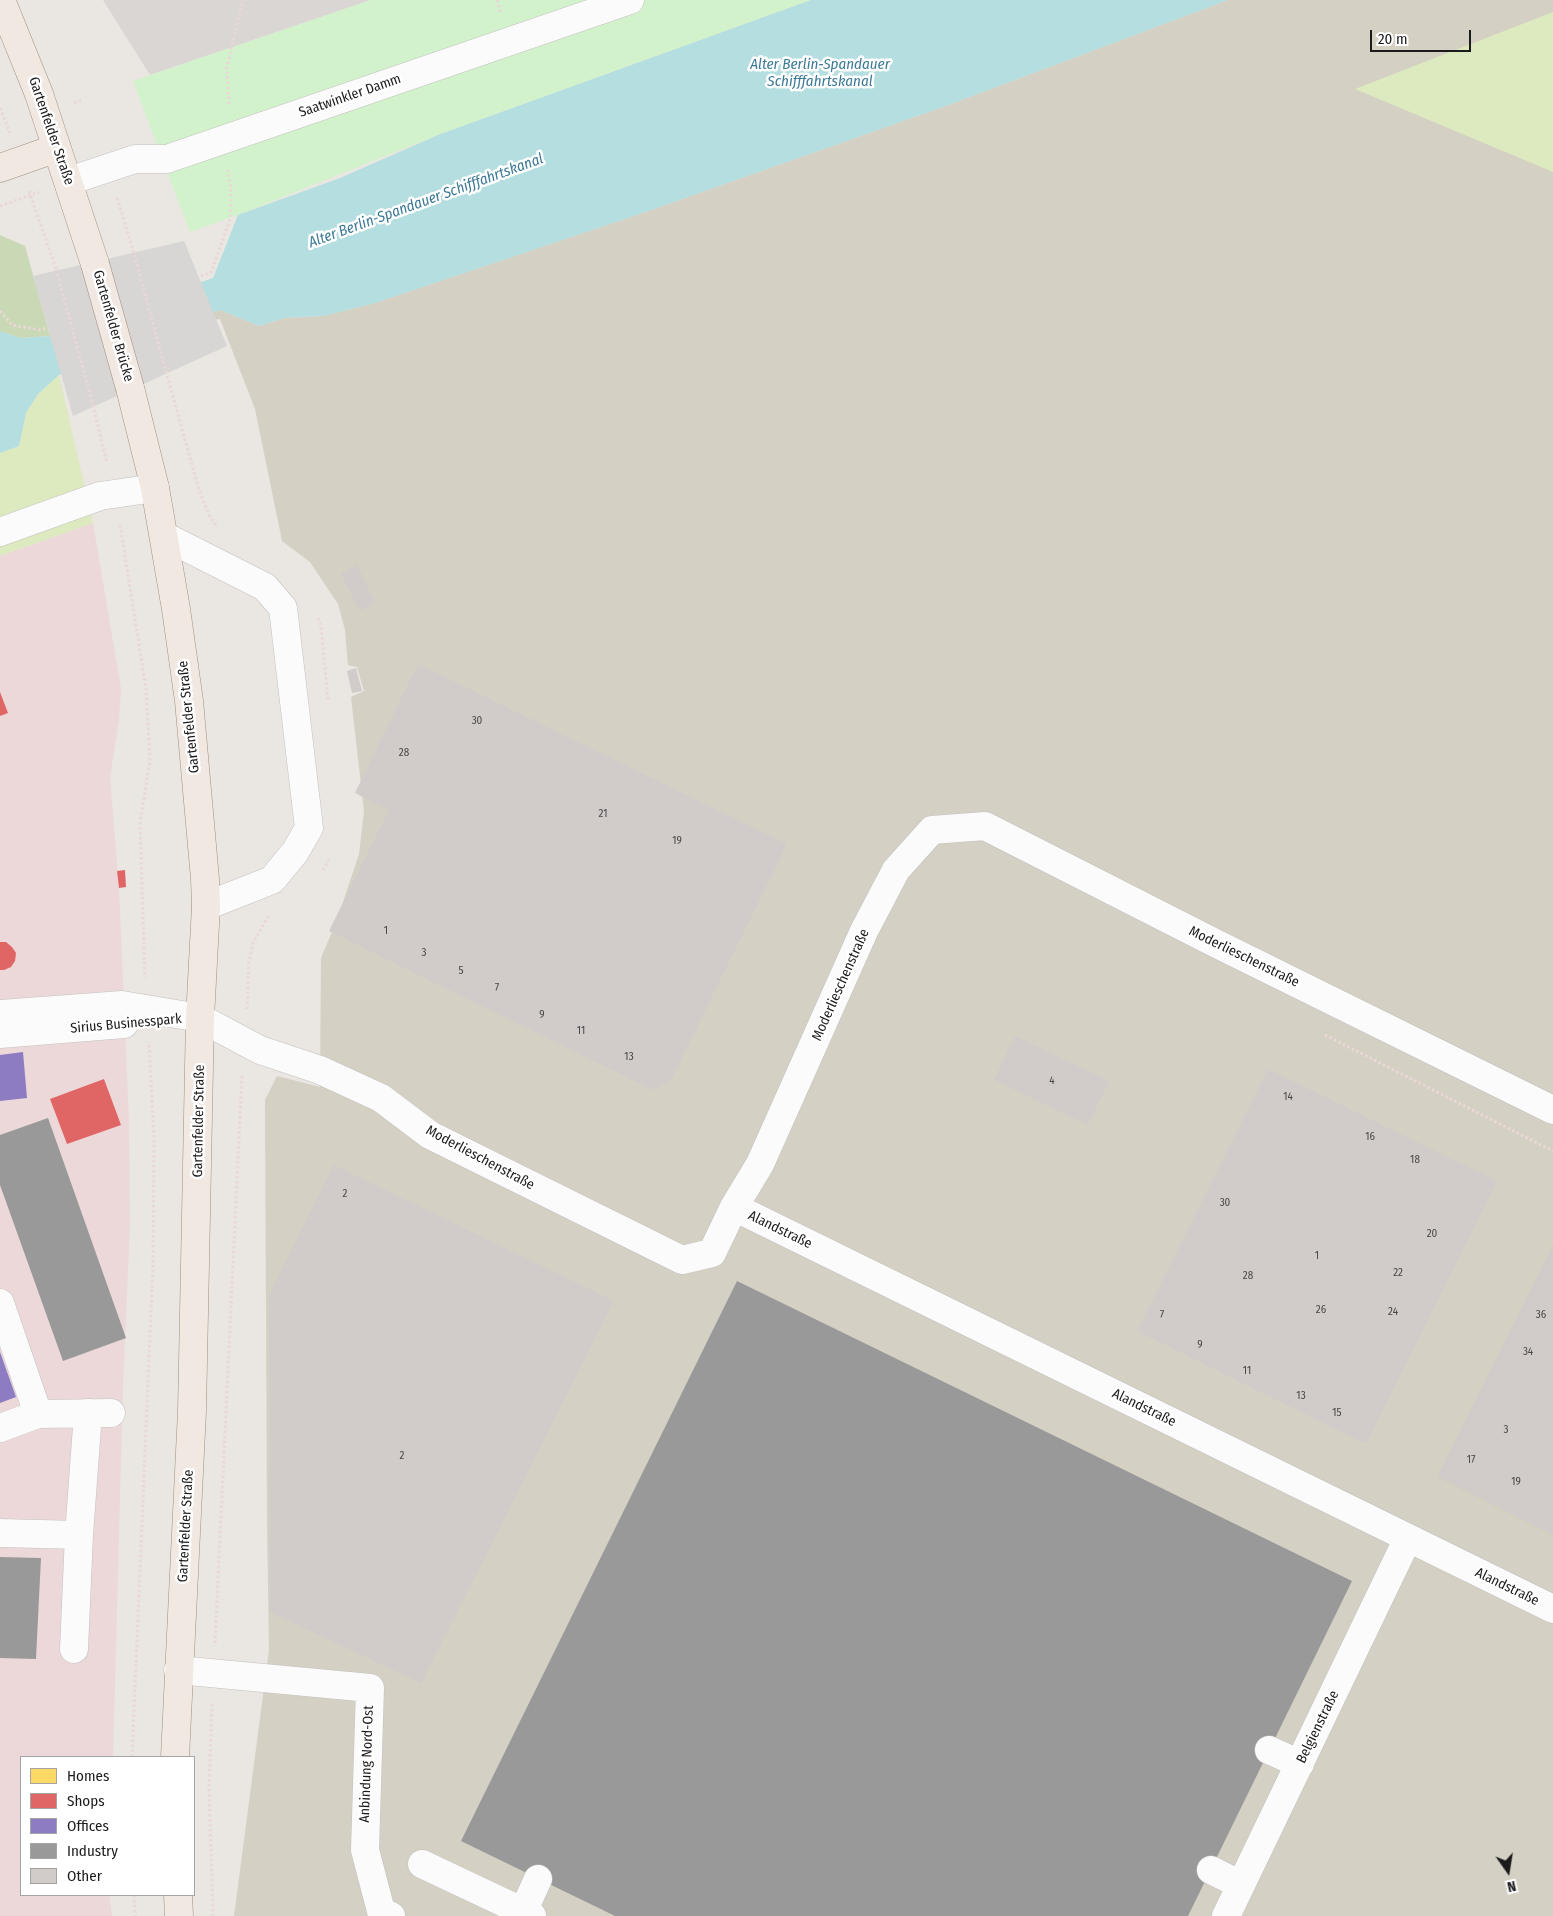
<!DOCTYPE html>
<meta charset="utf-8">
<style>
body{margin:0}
#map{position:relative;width:1553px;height:1916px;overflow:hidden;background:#eae6e2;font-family:"Fira Sans Condensed",sans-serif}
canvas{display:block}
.legend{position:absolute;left:20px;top:1756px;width:175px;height:140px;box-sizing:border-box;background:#fff;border:1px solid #a4a4a4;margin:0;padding:6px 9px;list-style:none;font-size:15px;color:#1b1b1b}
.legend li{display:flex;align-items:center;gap:10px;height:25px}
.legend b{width:25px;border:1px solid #a4a4a4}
.north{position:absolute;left:1483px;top:1846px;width:50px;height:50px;-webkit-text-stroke:4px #fff;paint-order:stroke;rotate:167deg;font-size:14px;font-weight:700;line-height:20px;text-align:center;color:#1b1b1b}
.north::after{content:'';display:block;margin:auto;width:18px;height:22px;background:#1b1b1b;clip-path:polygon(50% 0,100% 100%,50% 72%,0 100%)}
.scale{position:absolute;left:1370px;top:30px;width:101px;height:22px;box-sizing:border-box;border:2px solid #1b1b1b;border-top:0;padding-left:6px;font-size:15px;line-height:18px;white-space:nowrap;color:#1b1b1b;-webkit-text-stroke:4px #fff;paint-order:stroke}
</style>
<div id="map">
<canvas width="1553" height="1916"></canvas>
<ul class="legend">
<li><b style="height:14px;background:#ffd966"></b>Homes</li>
<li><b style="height:14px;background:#e06666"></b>Shops</li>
<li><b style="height:14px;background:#8e7cc3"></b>Offices</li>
<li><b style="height:14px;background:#999"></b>Industry</li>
<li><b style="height:14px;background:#d1ccc9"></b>Other</li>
</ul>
<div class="north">N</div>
<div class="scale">20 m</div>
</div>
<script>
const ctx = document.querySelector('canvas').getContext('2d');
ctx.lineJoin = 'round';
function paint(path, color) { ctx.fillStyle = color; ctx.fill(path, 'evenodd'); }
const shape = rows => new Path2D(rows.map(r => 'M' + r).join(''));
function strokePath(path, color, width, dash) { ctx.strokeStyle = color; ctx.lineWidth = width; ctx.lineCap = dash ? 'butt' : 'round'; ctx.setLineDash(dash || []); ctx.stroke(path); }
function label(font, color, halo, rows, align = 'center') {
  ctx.font = font + ' "Fira Sans Condensed",sans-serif'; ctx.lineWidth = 5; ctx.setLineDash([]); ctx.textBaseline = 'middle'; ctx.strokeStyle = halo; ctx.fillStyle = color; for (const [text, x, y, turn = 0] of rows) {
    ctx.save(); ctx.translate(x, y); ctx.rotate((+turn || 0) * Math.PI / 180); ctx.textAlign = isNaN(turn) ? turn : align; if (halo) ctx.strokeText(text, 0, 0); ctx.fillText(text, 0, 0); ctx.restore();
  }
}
paint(shape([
 [103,0,371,0,150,75]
]), '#d9d6d4');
paint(shape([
 [93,523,121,689,119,720,110,777,119,888,129,1123,130,1225,123,1385,113,1757,21,1757,21,1895,109,1895,112,1916,0,1916,0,556]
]), '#edd8d9');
paint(shape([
 [1228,0,1553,0,1553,1916,234,1916,269,1650,267,1524,265,1100,277,1076,320,1087,321,958,337,920,359,854,364,811,351,697,364,691,357,667,348,665,345,630,338,604,310,562,282,541,255,409,220,319,214,320,211,313,220,310,259,326,284,318,323,316,375,303,634,216,943,107]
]), '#d4d0c4');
paint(shape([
 [1553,12,1553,172,1355,89],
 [59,375,93,523,0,556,0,453,19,446,26,413,38,394]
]), '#dde9be');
paint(shape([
 [0,235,25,246,50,336,20,338,0,331]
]), '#c9d9b5');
paint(shape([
 [371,0,811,0,438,135,238,215,190,232,133,81]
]), '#d2f2cb');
paint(shape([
 [811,0,1228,0,943,107,634,216,375,303,323,316,284,318,259,326,220,310,165,329,160,339,59,375,38,394,26,413,19,446,0,453,0,331,20,338,50,336,213,278,238,215,340,178,438,135]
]), '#b4dedf');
paint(shape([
 [184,241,227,346,73,416,33,276]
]), '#d7d6d4');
paint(shape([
 [1553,1243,1553,1536,1436,1477]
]), '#ffd966');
paint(shape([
 [0,692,8,713,0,716],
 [125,870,126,887,119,888,117,871],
 [0,942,6,942,12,947,16,953,15,961,11,967,4,970,0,970],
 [104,1079,121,1125,67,1144,50,1099]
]), '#e06666');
paint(shape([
 [23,1052,27,1098,0,1101,0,1055],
 [0,1352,16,1397,0,1403]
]), '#8e7cc3');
paint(shape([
 [48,1118,126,1338,63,1361,0,1185,0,1135],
 [737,1281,1352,1581,1188,1916,615,1916,461,1841],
 [0,1557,41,1558,36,1659,0,1658]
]), '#999');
paint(shape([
 [357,565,375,603,359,611,341,573],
 [418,664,787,844,670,1082,653,1090,329,931,389,810,355,793],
 [356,668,362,691,352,693,347,671],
 [1015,1036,1109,1081,1088,1125,994,1080],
 [1268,1069,1497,1181,1366,1444,1137,1331],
 [334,1165,614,1301,421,1683,270,1612,269,1296],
 [1553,1243,1553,1536,1436,1477]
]), '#d1ccc9');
const minor = shape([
 [69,181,135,159,167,159,630,0],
 [0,532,100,496,155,488],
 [164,536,265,587,283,608,309,828,295,852,272,880,206,906],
 [0,1014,122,1005,200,1018,260,1050,320,1070,381,1098,430,1135,682,1260,712,1253,734,1207,760,1164,864,931,896,870,932,830,985,826,1215,943,1553,1110],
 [0,1034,124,1024],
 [734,1207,1553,1609],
 [0,1303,38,1414],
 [0,1428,38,1414,111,1413],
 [0,1533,79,1535],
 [74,1649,79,1535,88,1413],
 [178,1670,370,1688,365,1850,381,1911,391,1916],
 [1269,1750,1300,1764],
 [422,1864,532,1916],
 [1211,1870,1241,1885],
 [523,1912,538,1879],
 [1226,1916,1408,1538]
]);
const major = shape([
 [1,0,39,94,95,264],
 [0,168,57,148],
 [130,388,155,488,176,609,189,701,205,879,206,906,200,1018,192,1411,175,1757],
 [178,1895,179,1916]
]);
strokePath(minor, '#c2c1bf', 29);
strokePath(major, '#9f8f80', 29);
strokePath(shape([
 [497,0,501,13],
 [74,103,83,100],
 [229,104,227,67,243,0],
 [0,108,10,133],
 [29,191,56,269],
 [117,198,133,250],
 [0,206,39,192],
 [201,276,211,273,230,219,231,189,228,170],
 [0,311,12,325,40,330,47,328],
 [166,371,199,490,210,517,218,527],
 [93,405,107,463],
 [120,525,146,688,150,761,140,823,145,978],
 [318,618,321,626,328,701],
 [323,870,330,858],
 [247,1009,249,961,253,943,269,915],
 [1325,1035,1553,1151],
 [215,1643,242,1075],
 [212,1704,209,1788,213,1916],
 [132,1757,153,1265,154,1138,149,1042],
 [134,1895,135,1916]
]), '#ead7d7', 3, [2.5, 2.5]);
strokePath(minor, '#fcfbfb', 28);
strokePath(major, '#f0e8e1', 28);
const majorBridge = shape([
 [95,264,130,388]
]);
strokePath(majorBridge, '#9f8f80', 29, []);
strokePath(shape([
 [133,250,166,371],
 [56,269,93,405]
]), '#ead7d7', 3, [2.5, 2.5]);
strokePath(majorBridge, '#f0e8e1', 28);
label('11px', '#4a4848', null, [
 ["30",477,721],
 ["28",404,753],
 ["21",603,814],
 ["19",677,841],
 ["1",386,931],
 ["3",424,953],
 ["5",461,971],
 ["7",497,988],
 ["9",542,1015],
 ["11",581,1031],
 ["13",629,1057],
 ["4",1052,1081],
 ["14",1288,1097],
 ["16",1370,1137],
 ["18",1415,1160],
 ["2",345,1194],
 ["30",1225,1203],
 ["20",1432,1234],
 ["1",1317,1256],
 ["22",1398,1273],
 ["28",1248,1276],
 ["26",1321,1310],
 ["24",1393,1312],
 ["7",1162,1315],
 ["36",1541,1315],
 ["9",1200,1345],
 ["34",1528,1352],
 ["11",1247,1371],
 ["13",1301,1396],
 ["15",1337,1413],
 ["3",1506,1430],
 ["2",402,1456],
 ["17",1471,1460],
 ["19",1516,1482]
]);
label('14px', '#1b1b1b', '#fff', [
 ["Saatwinkler Damm",350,96,-19],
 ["Gartenfelder Straße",51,131,71],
 ["Gartenfelder Brücke",113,326,74],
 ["Gartenfelder Straße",189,717,-96],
 ["Moderlieschenstraße",1244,957,26],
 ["Moderlieschenstraße",841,985,-66],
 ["Sirius Businesspark",126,1024,-5],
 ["Gartenfelder Straße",199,1121,-89],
 ["Moderlieschenstraße",480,1158,28],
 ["Alandstraße",780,1230,26],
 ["Alandstraße",1144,1408,26],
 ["Gartenfelder Straße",186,1526,-87],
 ["Alandstraße",1507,1587,26],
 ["Belgienstraße",1318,1727,-64],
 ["Anbindung Nord-Ost",367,1764,-88]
]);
label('italic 15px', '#3c7996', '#fff', [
 ["Alter Berlin-Spandauer",820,65],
 ["Schifffahrtskanal",820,82],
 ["Alter Berlin-Spandauer Schifffahrtskanal",426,201,-20]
]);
</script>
